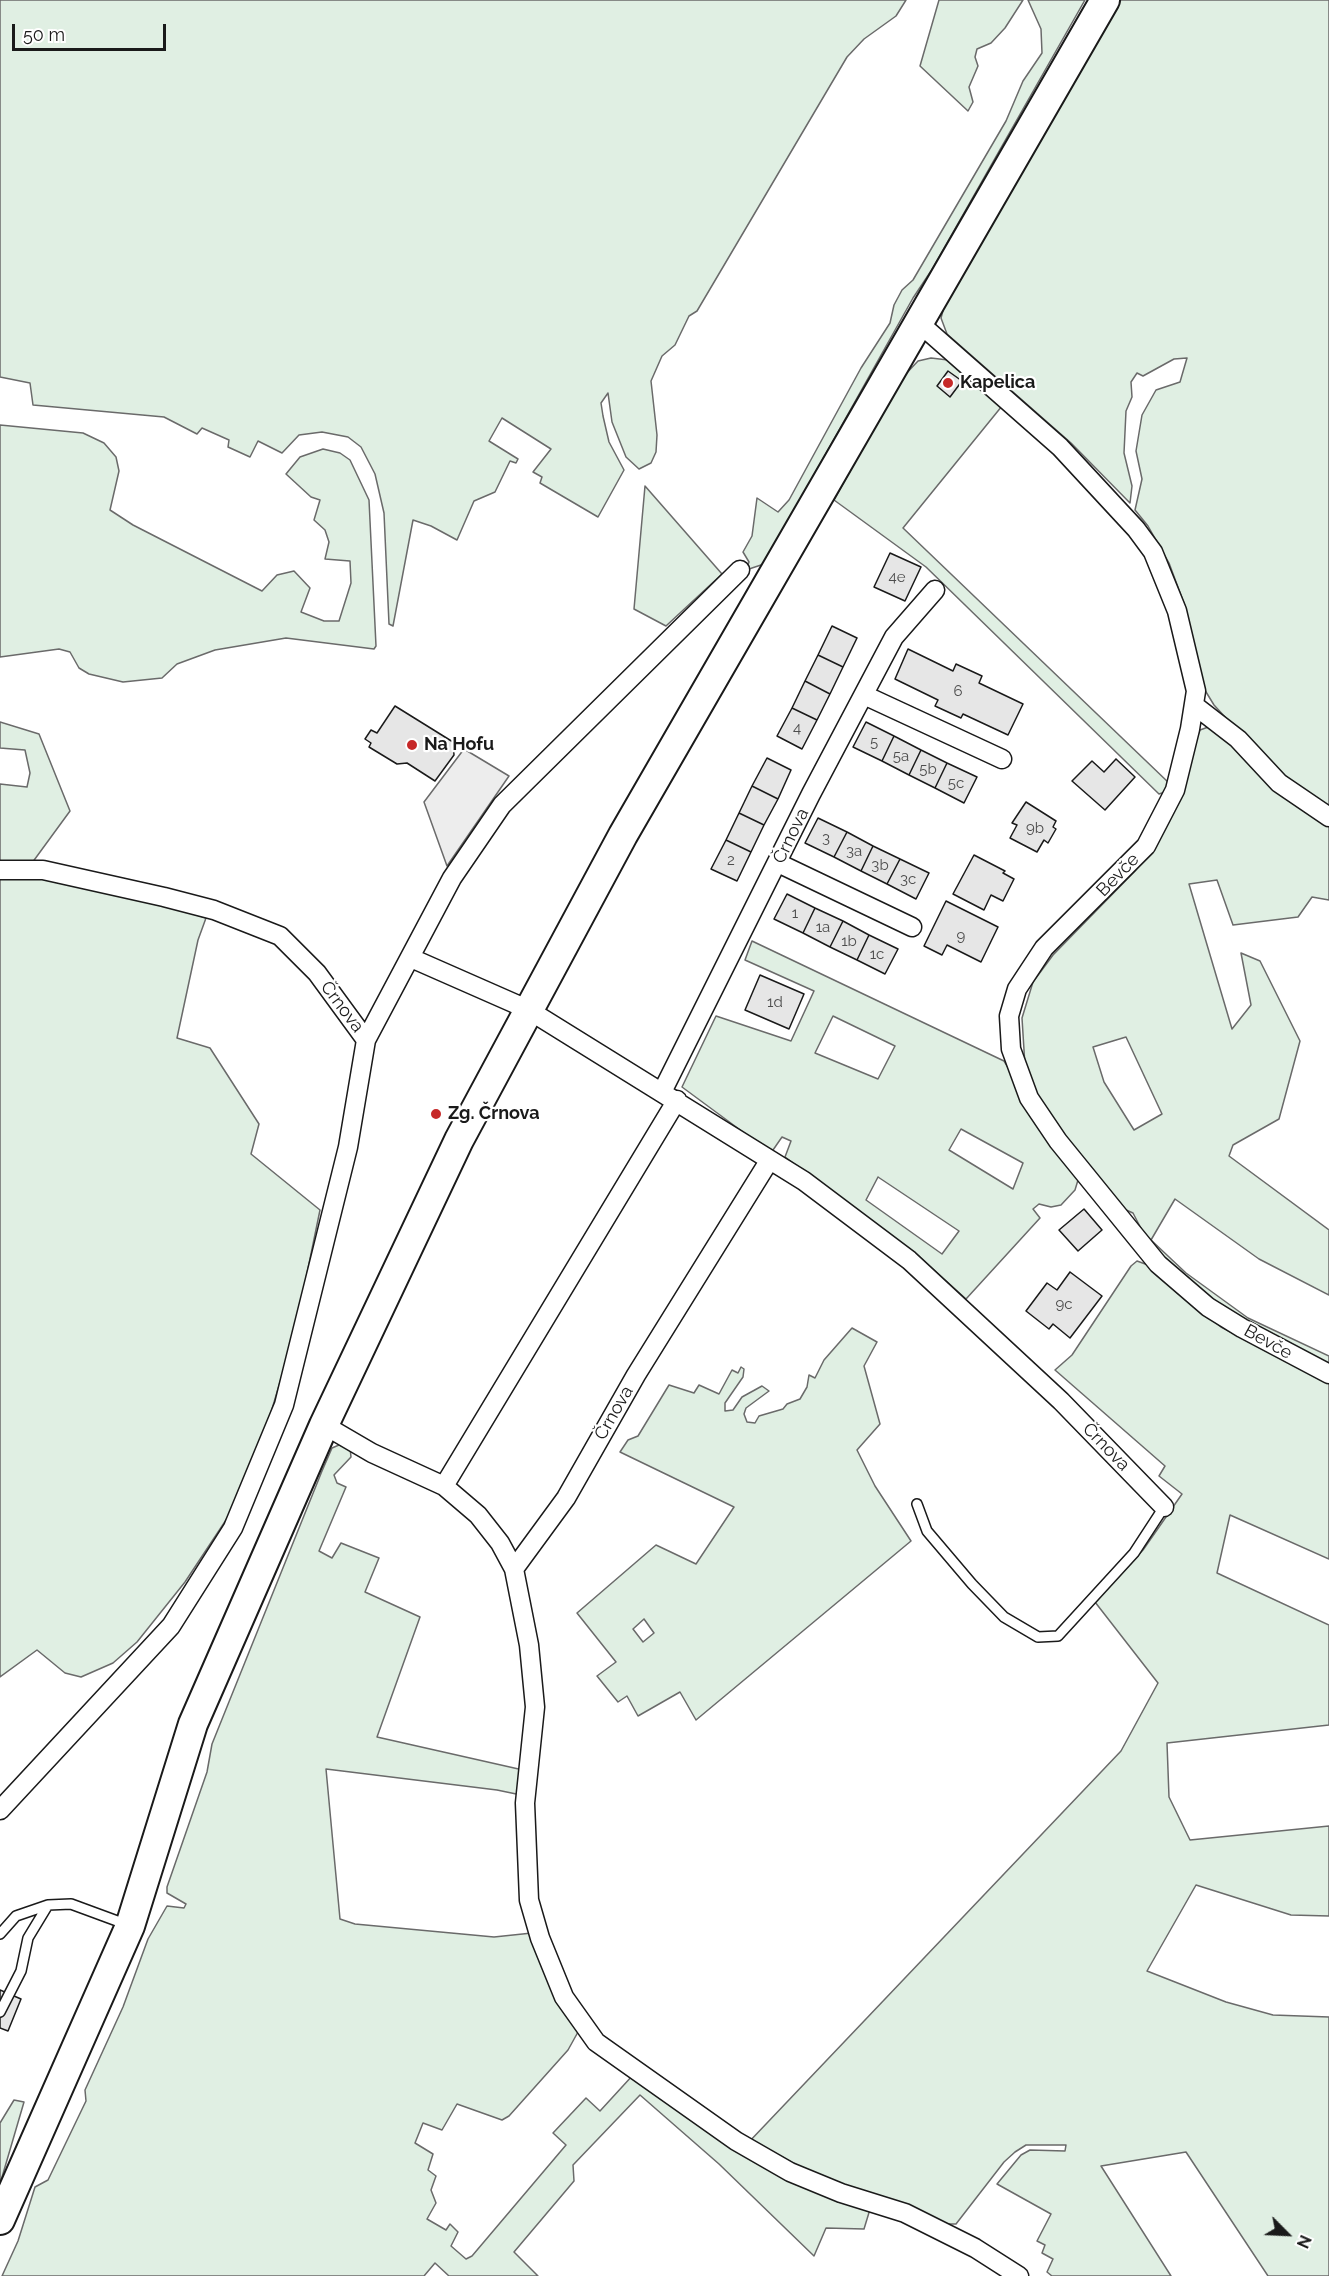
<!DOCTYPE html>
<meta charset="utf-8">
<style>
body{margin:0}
#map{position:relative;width:1329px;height:2276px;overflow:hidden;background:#fff;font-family:Raleway,sans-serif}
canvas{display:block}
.north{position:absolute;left:1257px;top:2204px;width:60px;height:60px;-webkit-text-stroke:4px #fff;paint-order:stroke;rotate:114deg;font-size:16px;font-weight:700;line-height:24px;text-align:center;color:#1a1a1a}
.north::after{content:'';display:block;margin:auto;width:21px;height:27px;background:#1a1a1a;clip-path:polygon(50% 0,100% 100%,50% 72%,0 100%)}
.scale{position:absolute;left:12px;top:24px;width:154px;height:27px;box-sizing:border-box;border:3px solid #1a1a1a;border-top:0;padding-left:8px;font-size:18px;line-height:21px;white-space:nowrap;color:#1a1a1a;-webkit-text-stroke:4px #fff;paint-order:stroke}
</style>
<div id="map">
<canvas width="1329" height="2276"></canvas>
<div class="north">N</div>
<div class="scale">50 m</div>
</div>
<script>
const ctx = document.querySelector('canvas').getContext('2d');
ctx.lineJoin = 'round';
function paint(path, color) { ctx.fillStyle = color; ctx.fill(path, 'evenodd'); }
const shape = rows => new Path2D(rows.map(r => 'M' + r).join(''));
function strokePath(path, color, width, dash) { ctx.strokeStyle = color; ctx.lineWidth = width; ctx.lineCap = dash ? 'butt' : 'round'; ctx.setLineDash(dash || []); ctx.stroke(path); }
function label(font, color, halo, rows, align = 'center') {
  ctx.font = font + ' Raleway,sans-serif'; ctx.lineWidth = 4.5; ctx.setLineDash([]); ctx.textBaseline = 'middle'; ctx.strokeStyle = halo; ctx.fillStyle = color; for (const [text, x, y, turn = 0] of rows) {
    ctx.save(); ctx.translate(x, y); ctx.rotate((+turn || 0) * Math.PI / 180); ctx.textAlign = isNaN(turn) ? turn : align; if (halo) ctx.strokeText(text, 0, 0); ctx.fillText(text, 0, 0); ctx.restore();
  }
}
const green = shape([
 [0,0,906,0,896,16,864,39,847,57,697,311,689,316,675,345,662,356,651,381,657,435,656,452,651,463,639,469,626,457,612,422,608,393,601,403,603,416,609,442,624,470,598,517,540,483,542,477,533,472,551,449,502,418,489,441,518,459,516,463,510,461,495,492,474,501,457,540,431,526,413,520,393,626,389,624,384,513,375,474,361,447,348,437,322,432,299,435,282,453,258,441,250,457,228,447,229,440,202,428,197,434,164,417,33,405,30,383,0,377,0,0],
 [939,0,1023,0,1005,28,991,43,977,49,975,57,978,66,969,87,973,102,968,111,920,66,939,0],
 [1028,0,1085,0,931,271,913,298,764,564,746,570,749,562,743,552,752,536,757,498,778,512,789,500,861,368,890,323,894,305,902,290,913,280,1006,121,1023,81,1042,53,1041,29,1028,0],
 [1121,0,1329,0,1329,810,1289,784,1259,754,1214,705,1203,687,1185,606,1169,563,1148,526,1135,510,1142,479,1136,451,1142,415,1156,390,1180,382,1187,358,1174,359,1143,376,1137,373,1131,382,1132,397,1126,411,1124,453,1132,486,1130,503,1071,443,947,334,941,318,944,307,1121,0],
 [931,358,948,360,1002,406,903,528,1169,783,1165,792,1159,794,926,567,834,500,902,378,918,361,931,358],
 [0,425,83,433,104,443,116,457,119,471,110,510,133,525,262,591,277,575,294,571,310,588,301,612,324,621,339,621,351,583,350,561,325,559,329,542,325,530,314,520,320,500,311,497,286,474,300,457,323,449,340,453,350,460,369,500,376,646,374,649,286,638,215,650,177,664,162,678,123,682,89,674,79,668,70,652,59,649,0,657,0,425],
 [645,486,722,574,666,626,634,609,645,486],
 [0,722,39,734,70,811,32,863,0,862,0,784,27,787,30,773,25,750,0,748,0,722],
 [1211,726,1329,822,1329,900,1312,897,1298,917,1233,925,1217,880,1189,884,1232,1029,1251,1005,1241,953,1260,961,1300,1041,1279,1119,1233,1145,1229,1156,1329,1230,1329,1295,1259,1259,1175,1199,1151,1240,1186,1273,1248,1318,1329,1356,1329,1366,1243,1321,1192,1285,1149,1244,1133,1213,1117,1206,1038,1099,1025,1066,1022,1018,1033,982,1053,955,1135,871,1152,849,1200,730,1211,726],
 [1126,1037,1162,1114,1134,1130,1104,1082,1093,1047,1126,1037],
 [0,875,33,877,145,898,206,918,198,940,177,1038,210,1048,259,1124,251,1154,320,1210,295,1332,269,1419,228,1517,185,1582,137,1642,113,1663,81,1677,65,1673,37,1650,0,1677,0,875],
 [752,941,1004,1061,1078,1180,1075,1190,1061,1205,1051,1207,1039,1204,1033,1209,1040,1218,966,1299,915,1253,785,1157,791,1141,782,1137,773,1150,766,1149,682,1087,716,1016,791,1041,814,991,745,960,752,941],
 [833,1016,895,1046,878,1079,815,1053,833,1016],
 [961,1129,1023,1163,1013,1189,949,1150,961,1129],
 [878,1177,959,1231,942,1254,866,1200,878,1177],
 [1137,1261,1148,1265,1176,1292,1221,1327,1329,1382,1329,1559,1230,1515,1217,1573,1329,1625,1329,1725,1167,1743,1169,1797,1190,1840,1329,1826,1329,1916,1291,1915,1196,1885,1147,1971,1226,2002,1273,2015,1329,2017,1329,2276,1268,2276,1186,2152,1101,2166,1171,2276,1052,2276,1047,2272,1053,2259,1042,2253,1045,2245,1037,2241,1051,2214,997,2184,1021,2155,1030,2150,1065,2151,1066,2145,1026,2145,1015,2152,1004,2162,956,2224,946,2224,866,2195,747,2144,1121,1751,1158,1683,1095,1602,1143,1550,1182,1494,1159,1476,1165,1466,1055,1370,1072,1355,1131,1266,1137,1261],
 [852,1328,877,1342,864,1366,880,1424,857,1450,875,1486,911,1541,696,1720,680,1692,638,1716,627,1696,618,1702,597,1676,616,1662,577,1613,656,1545,696,1564,734,1507,620,1452,628,1440,638,1436,669,1385,694,1393,699,1385,719,1394,732,1370,738,1373,741,1367,744,1369,743,1377,725,1403,725,1411,733,1410,742,1397,762,1386,769,1391,746,1408,744,1414,747,1422,755,1423,759,1416,783,1409,787,1404,800,1399,807,1387,809,1375,815,1378,824,1360,852,1328],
 [644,1619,654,1633,643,1642,633,1629,644,1619],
 [339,1445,350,1448,351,1457,334,1475,337,1483,346,1487,319,1551,332,1558,341,1543,379,1558,365,1592,420,1617,377,1737,523,1770,521,1795,497,1790,326,1769,340,1919,355,1924,494,1937,532,1933,548,1981,578,2032,568,2050,509,2116,502,2120,457,2104,442,2130,423,2123,415,2143,433,2154,428,2170,436,2176,431,2190,436,2203,427,2219,446,2230,450,2224,458,2232,451,2246,466,2259,472,2256,566,2145,553,2133,586,2098,600,2111,633,2075,871,2206,864,2229,826,2228,814,2256,719,2164,640,2095,573,2165,574,2181,514,2252,538,2276,449,2276,435,2263,424,2276,2,2276,18,2241,35,2187,48,2180,86,2101,85,2090,123,2007,148,1939,167,1906,184,1908,186,1904,167,1893,167,1887,207,1772,212,1744,322,1471,332,1448,339,1445],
 [14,2100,24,2102,0,2184,0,2123,14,2100]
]);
paint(green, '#e0efe3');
strokePath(green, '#6a6a6a', 1.5);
const parking = shape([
 [464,749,509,776,447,866,424,802,464,749]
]);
paint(parking, '#ededed');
strokePath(parking, '#6a6a6a', 1.5);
const building = shape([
 [948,371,962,381,950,397,937,386,948,371],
 [890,553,921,567,905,601,874,587,890,553],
 [832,626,857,638,843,667,818,655,832,626],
 [908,649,953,671,956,664,982,676,979,683,1023,704,1008,735,963,714,961,718,935,706,938,700,895,679,908,649],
 [818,655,843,667,830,694,805,681,818,655],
 [805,681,830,694,817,720,792,708,805,681],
 [395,706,453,742,454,755,435,781,407,763,397,764,369,747,371,743,365,739,371,730,377,733,395,706],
 [792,708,817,720,802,749,777,736,792,708],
 [866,722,894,736,882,761,853,747,866,722],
 [894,736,921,750,909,775,882,761,894,736],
 [921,750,947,763,935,788,909,775,921,750],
 [767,758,791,770,778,799,752,786,767,758],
 [1116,759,1135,777,1105,810,1072,781,1092,761,1104,772,1116,759],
 [947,763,977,777,964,803,935,788,947,763],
 [752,786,778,799,764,825,739,813,752,786],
 [1026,802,1056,821,1053,827,1056,829,1048,843,1044,840,1037,852,1010,838,1017,825,1012,823,1026,802],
 [739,813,764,825,751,852,726,840,739,813],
 [818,818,847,832,834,857,805,843,818,818],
 [847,832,873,846,861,871,834,857,847,832],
 [726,840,751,852,737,881,711,869,726,840],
 [873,846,900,859,887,884,861,871,873,846],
 [974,855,1005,871,1003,873,1014,879,1003,901,991,895,984,910,953,894,974,855],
 [900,859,929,873,916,899,887,884,900,859],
 [787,894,815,908,803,933,774,919,787,894],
 [946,901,998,927,981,962,947,945,942,955,924,946,946,901],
 [815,908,843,921,830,947,803,933,815,908],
 [843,921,869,935,857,960,830,947,843,921],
 [869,935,898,949,885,974,857,960,869,935],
 [760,975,804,994,789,1029,745,1010,760,975],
 [1084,1209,1102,1230,1078,1251,1059,1230,1084,1209],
 [1070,1272,1102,1296,1070,1338,1053,1324,1049,1329,1026,1311,1047,1283,1057,1290,1070,1272],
 [0,1990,21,1999,8,2031,0,2028,0,1990]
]);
paint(building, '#e6e6e6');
strokePath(building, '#1a1a1a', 1.5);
const service = shape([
 [917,1504,927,1531,972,1584,1004,1617,1038,1637,1058,1636,1134,1553,1164,1507],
 [0,1934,16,1916,48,1905,71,1904,128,1925],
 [0,2012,21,1971,28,1938,48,1905]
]);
const minor = shape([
 [918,322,1060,447,1136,529,1153,552,1177,611,1196,691,1190,729,1175,790,1146,846,1044,948,1017,989,1009,1016,1011,1049,1029,1098,1058,1141,1158,1264,1208,1307,1242,1328,1329,1374],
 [864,695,1002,759],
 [1194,705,1238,739,1279,783,1329,817],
 [778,863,912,927],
 [0,870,43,870,164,897,214,910,280,936,317,973,366,1040],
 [411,958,527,1009,804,1181,909,1260,1061,1401,1164,1507],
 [662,1092,811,794,894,637,935,590],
 [324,1425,372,1453,444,1486,478,1515,500,1543,514,1569,529,1645,535,1707,525,1803,529,1900,540,1938,564,1997,596,2042,736,2141,790,2172,841,2193,905,2213,975,2248,1019,2276],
 [444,1486,677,1100],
 [514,1569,566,1498,636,1375,769,1161],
 [0,1810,171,1626,233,1528,284,1405,348,1147,366,1040,452,878,502,805,740,570]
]);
const primary = shape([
 [0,2220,130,1926,193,1724,324,1425,459,1140,623,835,1105,0]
]);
strokePath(service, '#1a1a1a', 12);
strokePath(minor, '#1a1a1a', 21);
strokePath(primary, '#1a1a1a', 32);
strokePath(service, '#fff', 9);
strokePath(minor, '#fff', 18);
strokePath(primary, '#fff', 28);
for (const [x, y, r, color] of [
 [948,383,6,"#c62828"],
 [412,745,6,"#c62828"],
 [436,1114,6,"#c62828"]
]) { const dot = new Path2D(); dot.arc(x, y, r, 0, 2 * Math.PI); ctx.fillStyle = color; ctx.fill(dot); strokePath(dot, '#fff', 2); }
label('15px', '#4d4d4d', null, [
 ["4e",897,577],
 ["6",958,691],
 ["4",797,728],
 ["5",874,742],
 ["5a",901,756],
 ["5b",928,769],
 ["5c",956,783],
 ["9b",1035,828],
 ["3",826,838],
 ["3a",854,851],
 ["2",731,860],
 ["3b",880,865],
 ["3c",908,879],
 ["1",795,913],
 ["1a",823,927],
 ["9",961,936],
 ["1b",849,941],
 ["1c",877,954],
 ["1d",775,1002],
 ["9c",1064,1304]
]);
label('bold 18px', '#1a1a1a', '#fff', [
 ["Kapelica",960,383],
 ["Na Hofu",424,745],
 ["Zg. Črnova",448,1114]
], 'left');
label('18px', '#1a1a1a', '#fff', [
 ["Črnova",791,836,-64],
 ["Bevče",1118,875,-46],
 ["Črnova",342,1007,53],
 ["Bevče",1268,1342,29],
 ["Črnova",614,1413,-60],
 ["Črnova",1106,1447,46]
]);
</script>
